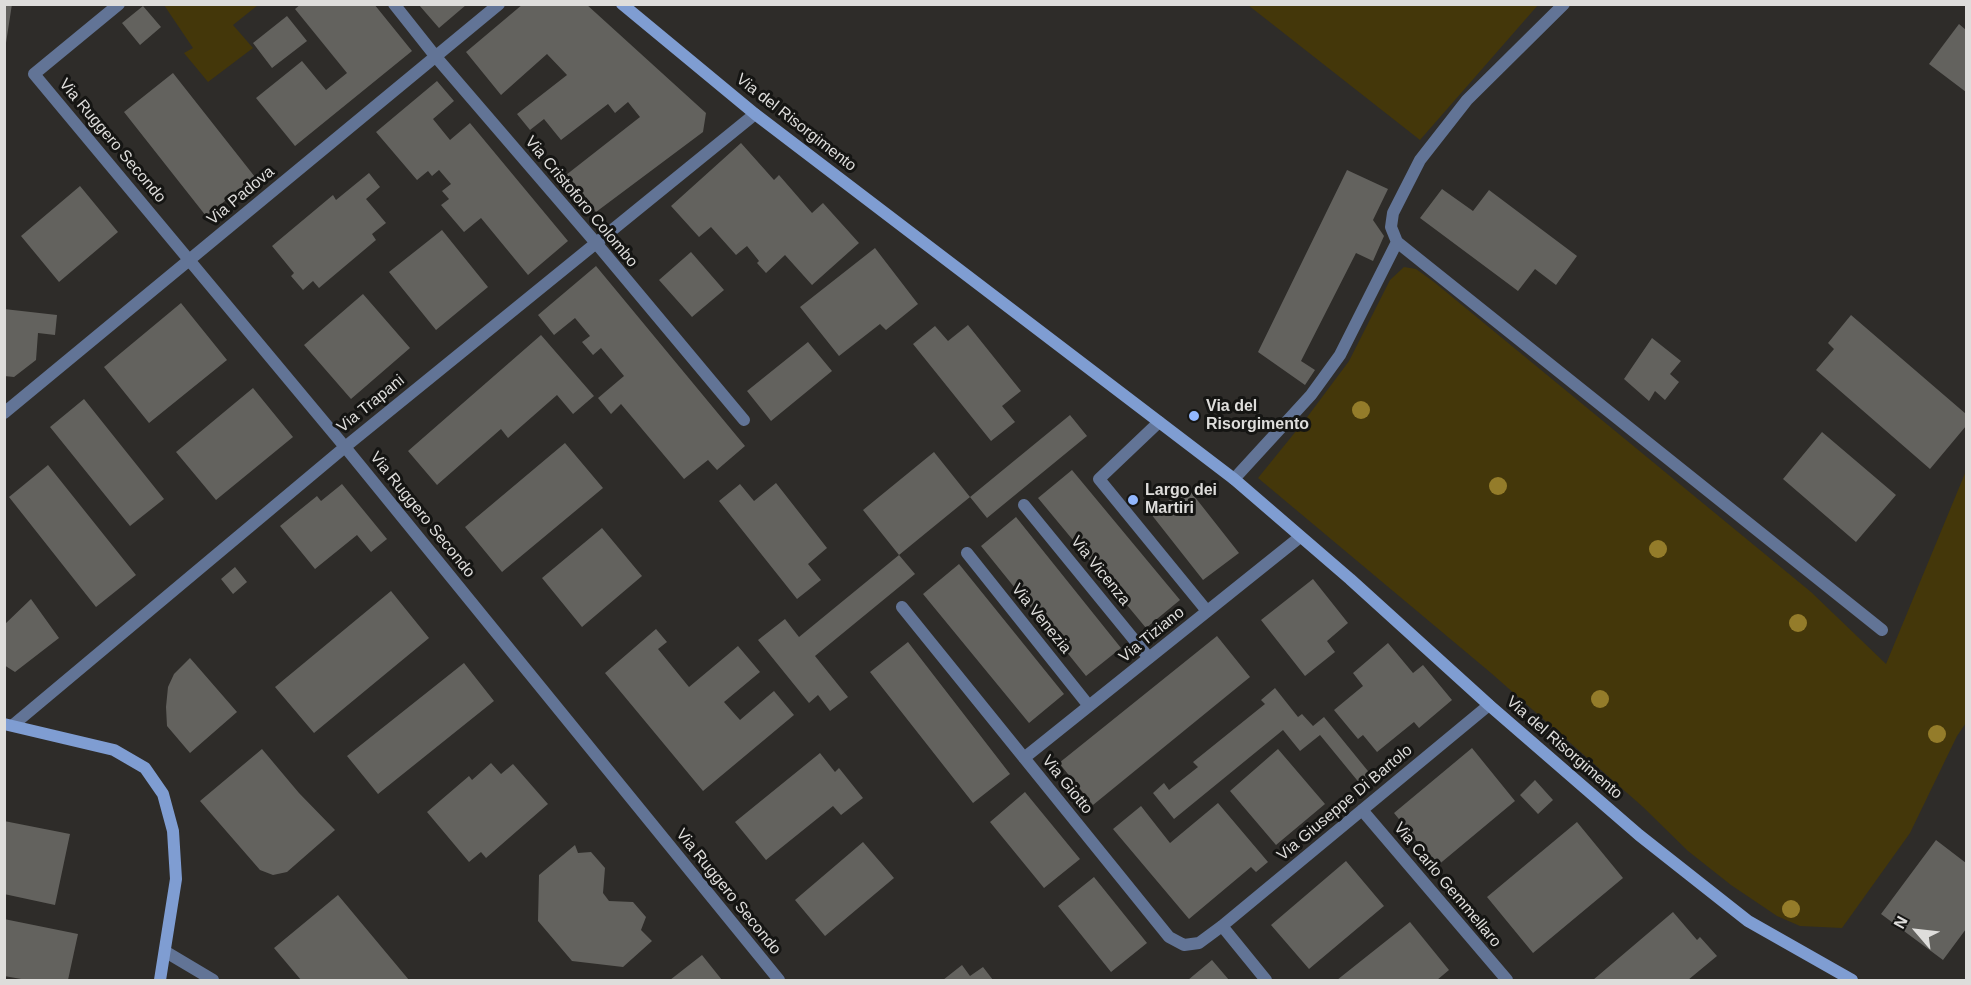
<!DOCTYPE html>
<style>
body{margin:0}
#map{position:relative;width:1971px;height:985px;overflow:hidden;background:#2e2c29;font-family:Helvetica,sans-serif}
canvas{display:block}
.frame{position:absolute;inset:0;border:6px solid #dedddb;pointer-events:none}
.north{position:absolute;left:1887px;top:901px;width:60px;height:60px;-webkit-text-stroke:4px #151513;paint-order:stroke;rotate:298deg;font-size:16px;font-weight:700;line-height:24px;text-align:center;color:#dedddb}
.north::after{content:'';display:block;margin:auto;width:21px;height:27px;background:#dedddb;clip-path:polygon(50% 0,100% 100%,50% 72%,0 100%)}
</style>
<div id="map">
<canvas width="1971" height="985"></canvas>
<div class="frame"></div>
<div class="north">N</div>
</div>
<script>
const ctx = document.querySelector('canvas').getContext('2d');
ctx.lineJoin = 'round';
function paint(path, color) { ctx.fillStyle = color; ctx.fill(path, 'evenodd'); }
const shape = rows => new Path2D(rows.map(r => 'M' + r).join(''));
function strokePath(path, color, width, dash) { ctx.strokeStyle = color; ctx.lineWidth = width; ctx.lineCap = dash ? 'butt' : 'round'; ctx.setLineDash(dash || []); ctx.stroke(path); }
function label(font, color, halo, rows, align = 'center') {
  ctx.font = font + ' Helvetica,sans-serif'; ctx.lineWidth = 6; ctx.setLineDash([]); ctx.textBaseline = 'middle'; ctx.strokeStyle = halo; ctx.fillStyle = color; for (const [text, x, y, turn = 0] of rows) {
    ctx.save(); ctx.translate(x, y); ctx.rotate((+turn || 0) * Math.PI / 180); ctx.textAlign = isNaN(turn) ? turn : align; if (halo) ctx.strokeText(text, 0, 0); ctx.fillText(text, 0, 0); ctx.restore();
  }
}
paint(shape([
 [164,5,258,5,233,25,253,48,208,82,184,53,193,48],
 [1248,5,1538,5,1420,140],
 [1404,267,1416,269,1434,282,1811,592,1886,664,1966,471,1966,723,1957,736,1910,833,1842,928,1800,926,1777,916,1731,885,1688,851,1643,807,1491,673,1258,478,1305,420,1349,361,1390,280]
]), '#44370a');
paint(shape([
 [4,4,12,4,6,43,4,43],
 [301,4,374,4,412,51,295,146,256,98,302,61,326,90,347,73,295,9],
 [523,4,586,4,706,113,703,132,596,212,566,175,640,117,628,102,615,113,608,104,561,140,544,119,530,130,517,114,567,75,547,54,501,95,466,52],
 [419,5,466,5,439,28],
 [143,6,161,27,140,45,122,23],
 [287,16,307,41,272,68,253,43],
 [1959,24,1966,30,1966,92,1929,64],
 [173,73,255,177,206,216,124,112],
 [437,81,454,101,433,119,450,140,470,123,568,241,528,275,481,218,464,232,441,205,449,199,442,191,451,184,439,170,432,176,428,171,417,180,376,132],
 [741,143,774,180,779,175,812,213,823,203,859,243,812,285,785,255,766,273,757,263,759,261,747,246,736,255,711,227,699,237,671,206],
 [1347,170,1388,189,1373,220,1384,236,1373,261,1356,253,1301,361,1315,370,1305,385,1258,352],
 [369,173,380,187,366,199,386,223,372,234,376,240,319,288,313,281,303,290,291,276,294,273,272,246,333,195,336,200],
 [80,186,118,232,59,282,21,236],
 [1442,189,1473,211,1489,190,1577,256,1556,285,1535,269,1518,291,1420,218],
 [442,230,488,287,436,330,389,272],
 [875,248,918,304,886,330,880,324,839,356,800,307],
 [691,252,724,290,692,317,659,280],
 [596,266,745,446,717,470,708,460,684,479,621,404,611,414,598,398,624,376,601,348,593,355,582,342,590,336,575,318,554,335,538,315],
 [363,294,410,348,351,399,304,345],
 [181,303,227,360,149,423,104,367],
 [4,309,57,315,55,335,38,333,36,360,14,377,4,376],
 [1851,315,1966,414,1966,426,1930,469,1816,370,1834,349,1828,343],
 [968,325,1021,391,1002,406,1015,422,991,441,913,344,935,326,948,341],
 [541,335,594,396,573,414,557,395,508,438,501,429,437,485,408,451],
 [1652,338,1681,361,1670,374,1679,382,1665,400,1655,391,1649,401,1624,379],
 [808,342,832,371,771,421,747,391],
 [253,388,293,437,216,500,176,452],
 [84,399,164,499,130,526,50,427],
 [1070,415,1087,436,987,518,970,497],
 [1822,432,1896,495,1856,542,1783,479],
 [565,443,603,488,502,572,465,527],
 [934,452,970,497,899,555,863,510],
 [48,465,136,575,96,607,9,497],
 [1072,470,1180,600,1146,628,1038,498],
 [776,483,827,548,808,564,821,580,797,599,719,501,740,484,754,501],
 [342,484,387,539,371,552,357,535,315,569,280,526,317,496,321,501],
 [1187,487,1239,553,1203,580,1151,514],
 [1016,517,1121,648,1086,676,981,546],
 [602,528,642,576,582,627,542,578],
 [899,555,915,574,815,656,848,697,830,711,818,695,809,703,758,640,785,619,799,637],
 [959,564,1064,694,1029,723,923,594],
 [235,567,247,582,233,594,221,579],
 [1313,579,1348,623,1327,641,1335,652,1305,676,1261,620],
 [391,591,429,638,314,733,275,687],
 [31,599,59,638,15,672,4,665,4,625],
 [656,629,667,642,658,649,689,687,738,646,760,672,724,702,740,720,774,691,794,715,703,791,605,673],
 [1217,636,1250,677,1093,805,1059,763],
 [908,642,1010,774,973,803,870,672],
 [1388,643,1413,673,1423,665,1452,700,1419,728,1414,722,1377,752,1363,735,1358,739,1334,710,1363,686,1353,673],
 [190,658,237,712,190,753,167,726,166,707,168,687,174,674],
 [464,663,494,701,378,794,347,756],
 [1275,688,1298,717,1302,714,1313,726,1324,717,1372,776,1361,785,1320,735,1300,751,1283,730,1174,819,1153,793,1164,783,1169,790,1198,767,1193,762,1265,704,1261,700],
 [1472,748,1515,801,1437,866,1394,813],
 [262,749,299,793,335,830,287,872,273,875,260,870,200,801],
 [1278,749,1325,804,1276,845,1230,791],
 [820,753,835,772,839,768,863,798,841,815,833,806,766,860,735,822],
 [491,763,501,774,513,764,548,804,486,858,481,852,469,862,427,812,469,776,472,780],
 [1535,780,1553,800,1538,814,1520,795],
 [1025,792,1080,859,1044,888,990,822],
 [1218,803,1268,862,1256,872,1251,867,1189,919,1113,829,1141,806,1170,843],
 [4,821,70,834,55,905,4,894],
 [1577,822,1623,878,1533,953,1487,897],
 [1936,840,1966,863,1966,929,1943,960,1881,914],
 [863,842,894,878,825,936,795,900],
 [575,845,578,853,591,852,605,868,603,893,609,901,633,902,646,917,641,930,652,941,623,967,572,961,538,921,539,875],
 [1346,861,1384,906,1309,969,1271,925],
 [1094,877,1147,943,1111,972,1058,906],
 [338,895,409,980,301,980,274,948],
 [1673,912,1697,940,1700,937,1717,956,1688,980,1593,980],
 [4,919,78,934,68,980,27,980,4,976],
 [1410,922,1449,970,1437,980,1337,980],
 [702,955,722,980,670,980],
 [1212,960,1229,980,1188,980],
 [962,965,970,976,983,967,993,980,943,980]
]), '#63625e');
strokePath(shape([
 [119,4,34,74,345,447,779,980],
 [394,4,436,57,596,243,744,420],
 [1564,4,1467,100,1420,160,1393,213,1391,227,1397,242,1882,630],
 [4,413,499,4],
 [1159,422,1099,479,1207,611],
 [1234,479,1311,395,1340,355,1397,242],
 [1024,505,1149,658],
 [967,553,1089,706],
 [902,607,1169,937,1184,945,1199,943,1222,926,1489,705],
 [13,725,345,447,755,114],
 [1024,758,1300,537],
 [1362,810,1507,980],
 [1222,926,1266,980],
 [166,952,213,980]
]), '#627496', 12);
strokePath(shape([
 [622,4,755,114,1234,479,1350,579,1489,705,1639,835,1748,921,1852,980],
 [4,724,114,750,145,768,163,794,173,831,176,879,160,980]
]), '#7f9dd2', 12);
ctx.fillStyle = '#947c2a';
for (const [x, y] of [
 [1361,410],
 [1498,486],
 [1658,549],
 [1798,623],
 [1600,699],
 [1937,734],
 [1791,909]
]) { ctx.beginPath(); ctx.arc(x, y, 9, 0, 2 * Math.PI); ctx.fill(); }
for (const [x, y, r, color] of [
 [1194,416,6,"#92b7fd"],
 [1133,500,6,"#92b7fd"]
]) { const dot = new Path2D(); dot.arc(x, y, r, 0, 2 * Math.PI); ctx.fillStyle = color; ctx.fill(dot); strokePath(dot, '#151513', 2); }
label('16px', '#dedddb', '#151513', [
 ["Via del Risorgimento",796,123,38],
 ["Via Ruggero Secondo",112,141,50],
 ["Via Padova",241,196,-40],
 ["Via Cristoforo Colombo",581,202,50],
 ["Via Trapani",371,404,-39],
 ["Via Ruggero Secondo",422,515,51],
 ["Via Vicenza",1100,571,51],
 ["Via Venezia",1041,619,51],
 ["Via Tiziano",1152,635,-39],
 ["Via del Risorgimento",1564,748,41],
 ["Via Giotto",1067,785,51],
 ["Via Giuseppe Di Bartolo",1345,803,-40],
 ["Via Carlo Gemmellaro",1447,885,50],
 ["Via Ruggero Secondo",728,892,51]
]);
label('bold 16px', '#dedddb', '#151513', [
 ["Via del",1206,407],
 ["Risorgimento",1206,425],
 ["Largo dei",1145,491],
 ["Martiri",1145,509]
], 'left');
</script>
